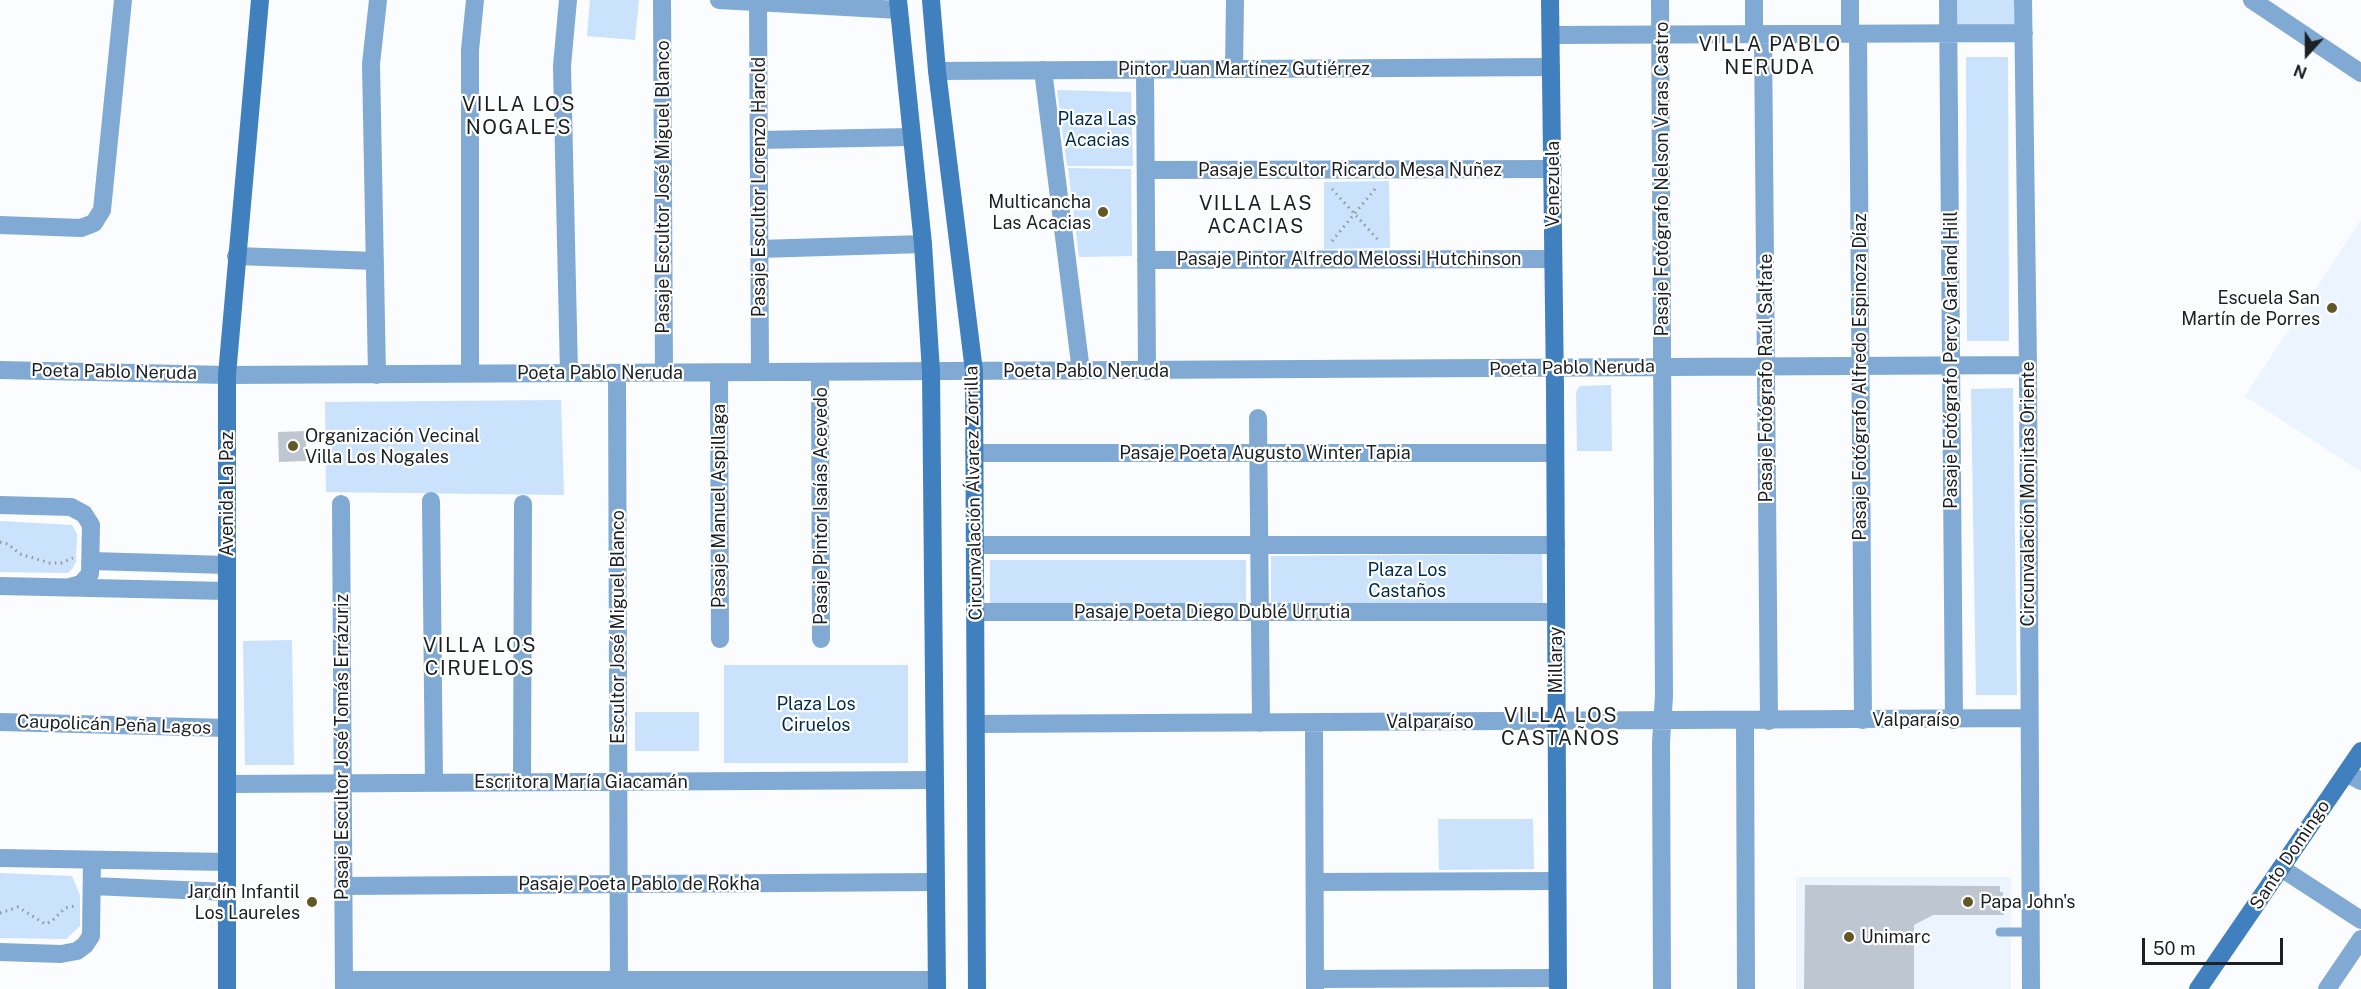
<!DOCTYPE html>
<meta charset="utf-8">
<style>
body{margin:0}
#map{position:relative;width:2361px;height:989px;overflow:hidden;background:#fafcfe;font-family:"Public Sans",sans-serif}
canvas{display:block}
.north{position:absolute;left:2277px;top:24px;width:60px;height:60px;-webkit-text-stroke:4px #fff;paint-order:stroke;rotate:201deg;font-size:16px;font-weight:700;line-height:24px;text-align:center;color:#1c2023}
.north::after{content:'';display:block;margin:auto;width:21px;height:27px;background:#1c2023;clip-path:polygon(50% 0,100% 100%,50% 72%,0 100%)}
.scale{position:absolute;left:2142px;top:938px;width:141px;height:27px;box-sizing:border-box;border:3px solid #1c2023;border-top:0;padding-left:8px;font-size:18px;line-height:21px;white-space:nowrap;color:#1c2023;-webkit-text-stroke:4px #fff;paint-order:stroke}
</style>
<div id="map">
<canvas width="2361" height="989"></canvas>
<div class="north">N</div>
<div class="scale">50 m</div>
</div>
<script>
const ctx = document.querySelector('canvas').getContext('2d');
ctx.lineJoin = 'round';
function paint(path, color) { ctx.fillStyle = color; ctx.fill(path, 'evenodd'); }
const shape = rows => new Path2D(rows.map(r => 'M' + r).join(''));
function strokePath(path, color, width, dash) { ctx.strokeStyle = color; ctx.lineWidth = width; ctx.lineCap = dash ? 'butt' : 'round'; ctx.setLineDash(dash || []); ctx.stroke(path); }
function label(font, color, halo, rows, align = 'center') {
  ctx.font = font + ' "Public Sans",sans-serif'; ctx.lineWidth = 4.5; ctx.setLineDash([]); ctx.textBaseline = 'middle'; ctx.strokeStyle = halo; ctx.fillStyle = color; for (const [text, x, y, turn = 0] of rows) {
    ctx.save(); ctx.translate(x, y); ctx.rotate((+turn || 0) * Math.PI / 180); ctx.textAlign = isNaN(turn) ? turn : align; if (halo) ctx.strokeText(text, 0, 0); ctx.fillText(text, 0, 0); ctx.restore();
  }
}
paint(shape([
 [2361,220,2361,472,2245,396],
 [1796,877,2011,877,2011,989,1796,989]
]), '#ecf5ff');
paint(shape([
 [590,0,639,0,635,40,587,36],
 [1952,0,2014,0,2014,27,1952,26],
 [1966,57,2008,57,2009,341,1967,341],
 [1057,90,1131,92,1133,166,1067,166],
 [1068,168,1131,169,1132,256,1079,257],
 [1389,181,1390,248,1324,249,1324,182],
 [1611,385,1612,451,1577,451,1576,392,1580,386],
 [2013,388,2017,695,1976,695,1971,389],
 [561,400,564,495,326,492,325,402],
 [0,521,72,525,77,534,76,562,72,569,68,573,0,572],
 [1542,554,1543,604,1271,606,1271,556],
 [990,560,1246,560,1246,603,990,603],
 [292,640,294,765,245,765,243,641],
 [724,665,908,665,908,763,724,763],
 [635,712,699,712,699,751,635,751],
 [1438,819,1533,819,1534,869,1439,870],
 [0,873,72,876,80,895,80,926,66,939,0,938]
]), '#cae2fc');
paint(shape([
 [306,431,306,461,279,462,278,432],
 [1805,885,2000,886,2000,892,2003,892,2004,915,1933,915,1914,925,1914,989,1804,989]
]), '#bec7d1');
strokePath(shape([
 [1332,189,1380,242],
 [1332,241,1375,189],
 [0,542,8,544,20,554,50,563,61,563,73,558],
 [0,913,18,907,45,924,52,921,65,908,75,906]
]), '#939598', 3, [1.5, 4.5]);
strokePath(shape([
 [2000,932,2031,932]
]), '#80a9d4', 9);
strokePath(shape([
 [568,0,562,66,569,373],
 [662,0,664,373],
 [719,0,899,10],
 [1660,0,1664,696,1661,742,1662,989],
 [1754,0,1754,34],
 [1850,0,1850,34],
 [1948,0,1954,720],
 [2023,0,2028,365,2031,989],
 [2252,0,2361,73],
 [758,2,760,372],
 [1763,34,1769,721],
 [1858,34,1863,720],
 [1551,35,2024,33],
 [1234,69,1235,0],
 [1043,70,1081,371],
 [1145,70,1147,371],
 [937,71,1551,67],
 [759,140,911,137],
 [1146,170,1553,169],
 [0,225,81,228,94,223,102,210,123,0],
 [759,249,923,244],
 [236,256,375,261],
 [1146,260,1553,259],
 [0,370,227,375,2028,365],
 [820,372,821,639],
 [617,373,619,989],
 [719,373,720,639],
 [470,374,470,50,475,0],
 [377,375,371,64,378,0],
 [1258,418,1261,723],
 [974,453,1555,453],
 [431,501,434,783],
 [341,504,344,989],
 [0,505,71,507,84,514,91,525,90,574,81,584,70,587],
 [975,545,1556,545],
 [92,561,227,565],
 [0,586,227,591],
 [975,612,1556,612],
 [1745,721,1746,989],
 [0,722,227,728],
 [1314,723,1315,989],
 [976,724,2028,718],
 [2346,773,2361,781],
 [522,782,523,504],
 [227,784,934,780],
 [0,858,227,862],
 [2281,868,2361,920],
 [1315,882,1557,881],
 [93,886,227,892],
 [343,886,935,882],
 [0,952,61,954,77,951,85,945,91,936,92,860],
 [1315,979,1558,978],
 [344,980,937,980],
 [2327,989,2361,939]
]), '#80a9d4', 18);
strokePath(shape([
 [898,0,923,244,931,372,937,989],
 [931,0,937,71,974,371,977,989],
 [1550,0,1555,387,1558,989],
 [227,989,227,375,260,0],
 [2198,989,2361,751]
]), '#4080be', 18);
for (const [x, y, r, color] of [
 [1103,212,6,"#615825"],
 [2332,308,6,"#615825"],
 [293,446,6,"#615825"],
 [312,902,6,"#615825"],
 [1968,902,6,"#615825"],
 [1849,937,6,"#615825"]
]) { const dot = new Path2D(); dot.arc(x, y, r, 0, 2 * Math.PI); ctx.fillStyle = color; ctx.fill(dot); strokePath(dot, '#fff', 2); }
label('18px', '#1c2023', '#fff', [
 ["Pintor Juan Martínez Gutiérrez",1244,69],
 ["Pasaje Escultor Ricardo Mesa Nuñez",1350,170],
 ["Pasaje Fotógrafo Nelson Varas Castro",1662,179,-90],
 ["Venezuela",1553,184,-90],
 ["Pasaje Escultor José Miguel Blanco",663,187,-90],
 ["Pasaje Escultor Lorenzo Harold",759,187,-90],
 ["Pasaje Pintor Alfredo Melossi Hutchinson",1349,259],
 ["Pasaje Fotógrafo Percy Garland Hill",1951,360,-90],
 ["Poeta Pablo Neruda",1572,368,-1],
 ["Poeta Pablo Neruda",1086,371],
 ["Poeta Pablo Neruda",114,372,1],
 ["Poeta Pablo Neruda",600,373],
 ["Pasaje Fotógrafo Alfredo Espinoza Díaz",1860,377,-90],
 ["Pasaje Fotógrafo Raúl Salfate",1766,378,-90],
 ["Pasaje Poeta Augusto Winter Tapia",1265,453],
 ["Circunvalación Álvarez Zorrilla",974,493,-91],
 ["Avenida La Paz",227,494,-90],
 ["Circunvalación Monjitas Oriente",2028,494,-90],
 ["Pasaje Manuel Aspillaga",719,506,-90],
 ["Pasaje Pintor Isaías Acevedo",821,506,-90],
 ["Pasaje Poeta Diego Dublé Urrutia",1212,612],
 ["Escultor José Miguel Blanco",618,627,-90],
 ["Millaray",1556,660,-90],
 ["Valparaíso",1916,720],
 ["Valparaíso",1430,722],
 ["Caupolicán Peña Lagos",114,725,2],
 ["Pasaje Escultor José Tomás Errázuriz",342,747,-90],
 ["Escritora María Giacamán",581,782],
 ["Santo Domingo",2290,855,-56],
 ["Pasaje Poeta Pablo de Rokha",639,884]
]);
label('18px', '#002c53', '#fff', [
 ["Plaza Las",1097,119],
 ["Acacias",1097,140],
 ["Plaza Los",1407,570],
 ["Castaños",1407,591],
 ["Plaza Los",816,704],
 ["Ciruelos",816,725]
]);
label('18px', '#1c2023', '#fff', [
 ["Multicancha",1091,202],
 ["Las Acacias",1091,223],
 ["Escuela San",2320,298],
 ["Martín de Porres",2320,319],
 ["Organización Vecinal",305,436,"left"],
 ["Villa Los Nogales",305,457,"left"],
 ["Jardín Infantil",300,892],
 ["Los Laureles",300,913],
 ["Papa John's",1980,902,"left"],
 ["Unimarc",1861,937,"left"]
], 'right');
ctx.letterSpacing = '1.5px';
label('20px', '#1c2023', '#fff', [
 ["VILLA PABLO",1770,45],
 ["NERUDA",1770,68],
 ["VILLA LOS",519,105],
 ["NOGALES",519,128],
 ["VILLA LAS",1256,204],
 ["ACACIAS",1256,227],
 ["VILLA LOS",480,646],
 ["CIRUELOS",480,669],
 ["VILLA LOS",1561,716],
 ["CASTAÑOS",1561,739]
]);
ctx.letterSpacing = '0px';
</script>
